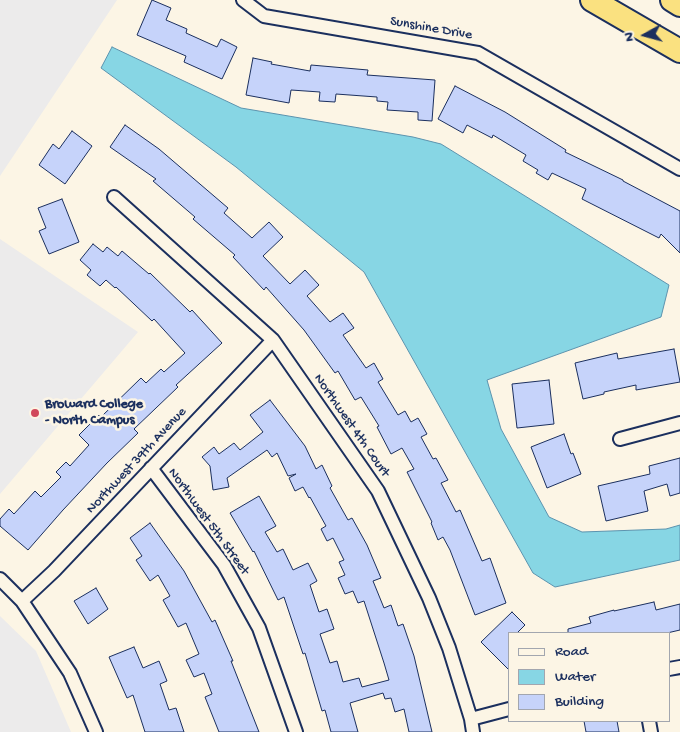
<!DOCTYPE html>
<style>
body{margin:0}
#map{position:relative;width:680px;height:732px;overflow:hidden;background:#fcf5e5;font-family:"Gochi Hand",sans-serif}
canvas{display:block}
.legend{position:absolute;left:508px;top:632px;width:162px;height:90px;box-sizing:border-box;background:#fcf5e5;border:1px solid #a2a6af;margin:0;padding:6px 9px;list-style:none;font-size:15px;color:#1b2f5e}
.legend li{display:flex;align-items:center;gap:10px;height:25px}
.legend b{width:25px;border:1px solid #a2a6af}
.north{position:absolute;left:620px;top:10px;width:50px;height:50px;-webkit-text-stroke:4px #fcf5e5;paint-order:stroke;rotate:263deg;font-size:14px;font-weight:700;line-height:20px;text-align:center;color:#1b2f5e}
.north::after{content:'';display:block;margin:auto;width:18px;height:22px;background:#1b2f5e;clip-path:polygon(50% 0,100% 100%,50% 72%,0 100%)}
</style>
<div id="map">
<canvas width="680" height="732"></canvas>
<ul class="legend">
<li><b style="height:6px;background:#fcf5e5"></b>Road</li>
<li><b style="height:14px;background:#87d6e4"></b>Water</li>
<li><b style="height:14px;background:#c6d3fa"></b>Building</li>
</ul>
<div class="north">N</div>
</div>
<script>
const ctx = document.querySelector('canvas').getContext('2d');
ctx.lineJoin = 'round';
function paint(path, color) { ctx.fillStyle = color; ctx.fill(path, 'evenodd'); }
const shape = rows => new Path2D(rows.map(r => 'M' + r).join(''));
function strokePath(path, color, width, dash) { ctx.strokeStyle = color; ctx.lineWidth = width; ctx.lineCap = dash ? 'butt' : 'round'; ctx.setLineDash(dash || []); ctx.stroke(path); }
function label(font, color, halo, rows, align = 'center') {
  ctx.font = font + ' "Gochi Hand",sans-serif'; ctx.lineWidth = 5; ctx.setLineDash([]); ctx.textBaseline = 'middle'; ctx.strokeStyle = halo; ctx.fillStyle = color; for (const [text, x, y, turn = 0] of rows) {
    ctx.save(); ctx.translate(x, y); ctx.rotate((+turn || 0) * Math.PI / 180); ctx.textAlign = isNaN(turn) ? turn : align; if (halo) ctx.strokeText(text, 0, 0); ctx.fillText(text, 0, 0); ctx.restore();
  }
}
paint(shape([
 [0,0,117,0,0,176],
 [0,239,138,332,0,494],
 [0,616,36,651,71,732,0,732]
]), '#ecebeb');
const water = shape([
 [112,47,241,108,413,137,441,144,669,285,661,317,487,380,501,429,549,517,582,532,666,529,680,525,680,560,555,587,533,573,364,272,236,167,101,68,112,47]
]);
paint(water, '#87d6e4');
strokePath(water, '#5c93ae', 1);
const building = shape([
 [152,0,171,8,166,20,187,29,186,33,217,47,221,39,237,47,222,79,184,62,186,56,137,35,152,0],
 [253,58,272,62,271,64,310,71,311,65,368,70,367,75,435,80,432,121,418,120,418,112,387,110,388,102,377,101,377,97,336,94,335,102,319,101,320,92,291,90,289,103,246,95,253,58],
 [455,86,505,112,566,150,565,152,623,180,623,181,680,211,680,253,661,234,659,238,582,199,586,189,552,173,548,180,536,173,538,170,523,161,526,155,493,135,492,138,467,125,463,133,438,119,455,86],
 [125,125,159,149,228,208,224,213,252,238,269,222,283,237,263,256,290,284,305,270,319,285,307,296,330,322,343,313,354,328,343,335,366,368,374,363,383,379,378,382,398,415,405,411,411,422,418,418,427,434,421,437,433,459,436,458,448,480,441,483,456,512,460,510,482,561,490,558,506,603,475,615,450,550,443,537,438,540,431,523,432,522,407,472,414,469,402,448,391,454,377,427,379,426,361,397,355,400,338,371,335,373,304,330,266,287,264,290,233,257,235,255,193,219,195,217,153,181,156,179,110,147,125,125],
 [72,131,92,146,65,184,39,165,53,144,59,149,72,131],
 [62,199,79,242,49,254,39,231,46,228,38,208,62,199],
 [93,244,103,252,107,247,118,256,122,251,149,274,150,273,190,312,192,310,222,343,176,385,178,387,134,429,138,433,107,463,63,510,28,550,0,526,0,519,9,509,14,514,35,491,41,497,61,477,56,472,66,462,70,466,89,445,79,435,99,415,101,417,141,378,146,383,161,369,164,372,185,353,154,319,152,321,116,287,115,288,106,280,100,286,87,275,91,270,80,260,93,244],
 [674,349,680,382,636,390,636,385,604,392,604,394,583,399,575,363,617,353,618,359,674,349],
 [549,380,554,424,517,428,512,384,549,380],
 [270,400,305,446,316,469,322,465,332,486,330,488,348,520,352,518,367,545,381,578,373,581,384,608,391,605,398,626,403,624,414,656,432,732,409,732,404,709,395,712,391,698,385,699,383,693,350,703,358,732,331,732,325,710,322,711,305,653,303,654,284,597,278,600,254,551,253,552,230,513,259,496,276,526,265,532,277,552,283,549,293,570,308,563,317,581,310,585,319,612,327,609,334,629,320,634,330,663,337,661,343,682,359,678,362,687,389,680,384,663,364,601,358,603,353,591,345,594,338,578,345,575,339,562,344,560,333,538,327,541,321,529,326,526,310,497,309,498,303,487,295,491,289,478,296,474,288,476,277,453,272,457,267,450,227,478,229,487,213,490,210,466,202,457,214,447,219,454,234,443,240,450,263,432,250,415,270,400],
 [564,434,571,454,573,453,581,474,547,488,531,447,564,434],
 [680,458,680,493,670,496,667,484,644,491,648,511,606,521,598,486,650,474,649,466,680,458],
 [150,523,184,571,212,622,215,620,233,661,231,661,259,732,219,732,205,697,212,694,204,673,194,677,186,660,199,654,186,623,178,627,163,600,170,596,158,575,150,581,136,560,142,556,130,538,150,523],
 [96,588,108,609,88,624,74,601,96,588],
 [654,602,656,610,680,604,680,630,667,633,568,633,568,629,591,623,589,617,614,610,614,611,654,602],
 [512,612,525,625,517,633,509,633,509,670,481,642,512,612],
 [134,647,143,668,159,661,167,681,160,684,169,710,176,708,184,732,145,732,133,695,127,698,109,657,134,647],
 [584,721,617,721,619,732,586,732,584,721]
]);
paint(building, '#c6d3fa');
strokePath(building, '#1b2f5e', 1);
const street = shape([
 [243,0,264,16,478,53,680,169],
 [114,197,273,340,378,491,429,598,449,648,471,719,473,732],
 [620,439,680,423],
 [151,468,224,565,259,628,296,732],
 [0,579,22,601,70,673,96,732],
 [22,601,54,571,273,340],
 [669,669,680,667],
 [471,719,509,709],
 [649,721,651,732]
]);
const highway = shape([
 [592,0,680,51],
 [672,0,680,5]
]);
strokePath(street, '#1b2f5e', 16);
strokePath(highway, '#1b2f5e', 26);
strokePath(street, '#fcf5e5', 12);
strokePath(highway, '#fae180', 22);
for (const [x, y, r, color] of [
 [35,413,5,"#d1495b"]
]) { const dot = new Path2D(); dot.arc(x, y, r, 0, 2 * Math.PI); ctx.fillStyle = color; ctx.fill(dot); strokePath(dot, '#fcf5e5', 2); }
label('14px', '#1b2f5e', '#fcf5e5', [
 ["Sunshine Drive",431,29,10],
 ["Northwest 4th Court",351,426,55],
 ["Northwest 39th Avenue",137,461,-47],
 ["Northwest 5th Street",208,522,54]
]);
label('bold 14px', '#1b2f5e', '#fcf5e5', [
 ["Broward College",45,405],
 ["- North Campus",45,421]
], 'left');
</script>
